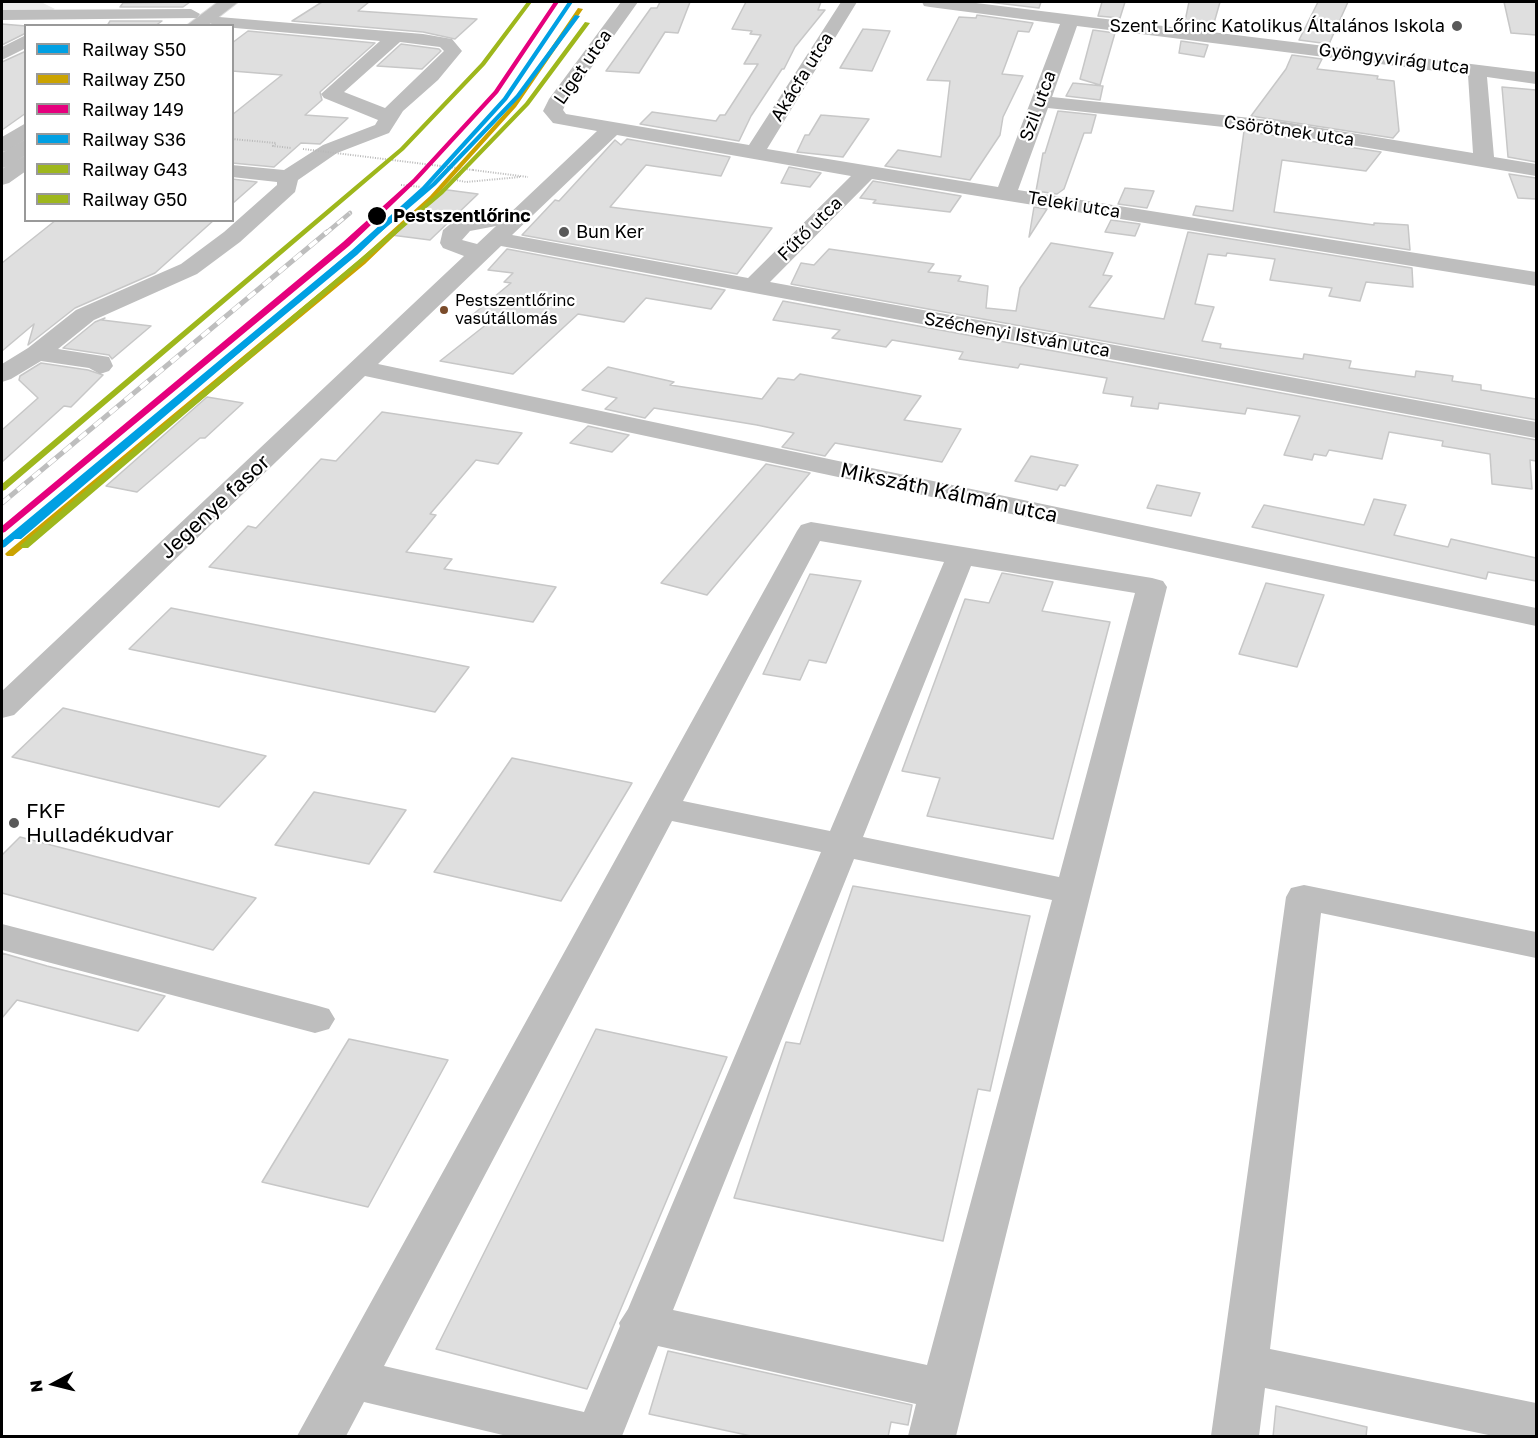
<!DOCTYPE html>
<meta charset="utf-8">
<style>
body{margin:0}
#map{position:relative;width:1538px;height:1438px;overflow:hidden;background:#fff;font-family:"Golos Text",sans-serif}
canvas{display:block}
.frame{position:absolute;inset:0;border:3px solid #000;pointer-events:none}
.legend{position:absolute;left:24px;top:24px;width:210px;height:198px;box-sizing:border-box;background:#fff;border:2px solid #999;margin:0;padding:8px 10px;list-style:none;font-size:18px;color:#000}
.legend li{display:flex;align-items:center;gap:12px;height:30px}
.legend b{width:30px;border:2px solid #999}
.north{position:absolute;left:24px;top:1354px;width:60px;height:60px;-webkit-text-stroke:4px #fff;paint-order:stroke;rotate:263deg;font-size:16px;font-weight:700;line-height:24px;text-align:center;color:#000}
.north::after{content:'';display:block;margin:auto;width:21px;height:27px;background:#000;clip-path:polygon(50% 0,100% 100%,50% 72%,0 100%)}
</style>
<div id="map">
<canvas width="1538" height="1438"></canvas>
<div class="frame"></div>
<ul class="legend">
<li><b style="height:8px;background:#00a0e3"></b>Railway S50</li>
<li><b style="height:8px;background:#cba300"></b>Railway Z50</li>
<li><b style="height:8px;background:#e5007d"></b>Railway 149</li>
<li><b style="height:8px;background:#00a0e3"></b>Railway S36</li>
<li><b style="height:8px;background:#9eb71c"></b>Railway G43</li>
<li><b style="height:8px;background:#9eb71c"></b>Railway G50</li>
</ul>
<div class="north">N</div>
</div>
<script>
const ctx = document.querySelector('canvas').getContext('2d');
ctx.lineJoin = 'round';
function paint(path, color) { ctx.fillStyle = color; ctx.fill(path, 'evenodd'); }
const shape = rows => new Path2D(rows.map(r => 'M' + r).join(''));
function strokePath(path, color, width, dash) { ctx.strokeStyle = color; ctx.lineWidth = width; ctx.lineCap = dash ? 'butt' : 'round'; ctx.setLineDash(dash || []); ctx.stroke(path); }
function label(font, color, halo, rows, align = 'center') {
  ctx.font = font + ' "Golos Text",sans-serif'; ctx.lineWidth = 4.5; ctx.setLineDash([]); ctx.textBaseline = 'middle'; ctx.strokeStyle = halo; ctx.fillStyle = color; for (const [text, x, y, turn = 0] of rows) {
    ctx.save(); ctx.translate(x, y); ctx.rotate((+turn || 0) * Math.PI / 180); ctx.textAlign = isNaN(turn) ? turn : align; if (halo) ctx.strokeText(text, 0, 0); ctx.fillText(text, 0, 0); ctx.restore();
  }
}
paint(shape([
 [2,2,41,2,55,9,46,13,2,13]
]), '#ececec');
const building = shape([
 [190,2,183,7,120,7,123,3,190,2],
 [322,2,369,2,358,11,477,19,455,39,423,32,292,21,322,2],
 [660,2,690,2,678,33,665,32,639,73,606,71,651,8,657,8,660,2],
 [746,2,821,2,818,10,825,10,795,47,784,69,782,69,751,116,739,141,640,124,652,112,716,121,720,115,725,115,758,64,744,64,761,35,750,34,752,31,732,29,746,2],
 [988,2,1041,2,1039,8,988,2],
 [1102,2,1125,2,1120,18,1098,16,1102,2],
 [1189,2,1220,2,1212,30,1184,26,1189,2],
 [1318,2,1348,2,1329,44,1299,40,1318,2],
 [1504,2,1536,2,1536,35,1511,33,1504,2],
 [977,15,1033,23,1029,32,1018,31,1002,74,1023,76,1003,117,1000,135,970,180,885,166,898,150,941,157,950,81,927,80,959,17,976,18,977,15],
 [110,21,162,21,155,26,107,26,110,21],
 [2,24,26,26,26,33,2,45,2,24],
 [863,29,890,31,872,71,840,68,863,29],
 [1093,30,1115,33,1100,85,1080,79,1093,30],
 [248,31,375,43,320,92,322,100,305,115,348,118,320,144,301,143,274,167,232,163,232,115,282,75,232,71,232,43,248,31],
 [1181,41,1208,45,1204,57,1179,53,1181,41],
 [401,44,439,49,441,51,422,69,377,66,401,44],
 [26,51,26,113,2,130,2,62,26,51],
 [1292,55,1322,59,1317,69,1378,76,1377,79,1394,81,1399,131,1393,138,1251,116,1286,69,1292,55],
 [1073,83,1103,86,1100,100,1066,96,1073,83],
 [1502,87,1536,90,1536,162,1508,157,1502,87],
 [1058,111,1096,115,1091,133,1084,133,1064,189,1057,194,1036,191,1043,153,1045,153,1058,111],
 [821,115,869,119,843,157,797,152,805,135,809,135,821,115],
 [1244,131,1381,152,1366,171,1282,160,1274,212,1374,225,1374,223,1408,225,1410,250,1193,215,1196,206,1233,211,1244,131],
 [627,139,730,157,721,176,646,165,610,207,772,228,737,274,522,235,555,200,559,201,615,140,621,145,627,139],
 [789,167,821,173,810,187,781,183,789,167],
 [1509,174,1536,178,1536,199,1518,198,1509,174],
 [232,179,257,182,232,204,232,179],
 [873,181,961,196,950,212,873,203,876,200,860,198,873,181],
 [1125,188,1154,191,1147,208,1118,204,1125,188],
 [440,189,478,194,430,240,391,235,440,189],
 [1034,207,1047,209,1029,237,1034,207],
 [56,220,214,220,155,273,75,308,28,345,34,324,2,351,2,263,56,220],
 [1111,220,1140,224,1135,236,1105,232,1111,220],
 [1188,232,1412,268,1413,287,1366,282,1360,301,1329,296,1332,288,1270,280,1275,259,1227,253,1226,256,1208,254,1195,304,1214,307,1202,341,1221,344,1220,348,1303,359,1304,354,1351,361,1349,368,1415,377,1416,371,1453,376,1452,381,1481,385,1481,390,1536,399,1536,420,791,284,801,263,814,265,829,249,934,264,928,272,961,276,958,281,988,286,986,308,1016,311,1020,288,1051,243,1113,253,1103,275,1112,276,1089,307,1164,319,1188,232],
 [507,249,725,290,711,309,646,298,624,322,578,314,513,374,440,361,492,320,471,316,511,283,504,282,513,273,488,270,507,249],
 [783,301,1536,440,1536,461,1530,460,1532,489,1492,484,1490,454,1442,446,1443,441,1389,432,1382,459,1329,450,1326,456,1314,454,1312,460,1284,455,1300,416,1247,408,1245,414,1159,403,1158,409,1131,406,1133,397,1103,393,1107,378,1020,364,1018,368,959,359,963,352,892,340,886,347,832,338,840,330,773,320,783,301],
 [105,318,102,320,151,326,112,359,109,355,63,348,95,322,105,318],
 [41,363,88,370,103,375,71,407,64,406,2,462,2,430,38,398,19,380,20,376,41,363],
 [608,367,674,382,670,385,762,399,778,378,794,380,800,374,921,396,904,420,961,429,942,462,835,443,825,456,782,447,794,433,757,425,654,408,645,418,605,409,617,398,582,390,608,367],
 [207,397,243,403,205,438,200,438,137,492,106,486,207,397],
 [382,412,522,433,498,464,476,460,430,514,436,515,406,552,452,559,444,569,556,587,533,622,209,567,248,526,256,528,321,459,336,461,382,412],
 [588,426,629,435,612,452,570,443,588,426],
 [1031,456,1078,465,1065,486,1060,485,1057,490,1015,481,1031,456],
 [766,464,810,473,707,595,661,583,766,464],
 [1157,485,1200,493,1191,516,1147,508,1157,485],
 [1374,499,1406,505,1394,535,1448,547,1451,539,1536,558,1536,581,1488,572,1486,579,1252,527,1264,505,1364,525,1374,499],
 [1002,573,1053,582,1042,611,1110,622,1053,839,927,816,940,778,902,771,965,599,989,603,1002,573],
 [810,574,861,581,826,663,809,660,800,680,763,674,810,574],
 [1266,583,1324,595,1297,667,1239,654,1266,583],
 [171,608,469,667,435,712,129,649,171,608],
 [63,708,266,756,219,807,12,757,63,708],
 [512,758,632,783,561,901,434,872,512,758],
 [314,792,406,810,369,864,275,845,314,792],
 [20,837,256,898,213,950,2,893,2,855,20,837],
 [853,886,1030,916,990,1091,978,1089,943,1241,734,1198,786,1042,800,1044,853,886],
 [2,953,47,966,165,996,138,1031,17,1000,2,1018,2,953],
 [596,1029,727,1057,587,1389,436,1349,596,1029],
 [349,1039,448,1060,368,1207,262,1182,349,1039],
 [668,1351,912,1405,908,1425,891,1422,888,1437,756,1437,649,1414,668,1351],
 [1276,1406,1367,1427,1366,1437,1273,1437,1276,1406]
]);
paint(building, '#dfdfdf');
strokePath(building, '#c7c7c7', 1.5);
const major = shape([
 [218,2,238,2,207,26,186,26,218,2],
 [26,139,26,155,9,166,2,168,2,153,26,139]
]);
strokePath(major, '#dbdbdb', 2);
strokePath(shape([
 [232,139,276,143,273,146,291,148],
 [473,170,528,177],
 [460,175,456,180,466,182,520,177],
 [401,185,421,187],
 [408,186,425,171]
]), '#b9b9b9', 2, [1, 1.5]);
paint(shape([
 [621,2,638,2,566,103,563,110,566,114,749,145,841,2,857,2,767,149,998,187,1060,24,930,7,924,6,922,2,968,2,1536,72,1536,84,1487,77,1494,157,1536,164,1536,176,1279,133,1048,108,1018,190,1536,272,1536,286,872,179,770,282,1536,422,1536,438,501,246,378,364,1536,608,1536,626,365,376,14,715,2,718,2,691,464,256,443,248,440,243,443,230,454,221,477,214,509,214,597,131,553,123,543,111,549,99,621,2],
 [1077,26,1468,75,1473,153,1279,121,1052,97,1077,26],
 [617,135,851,176,748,278,512,235,617,135],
 [496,226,477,244,462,240,470,231,496,226],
 [191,9,200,14,197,18,2,20,2,10,191,9],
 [219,17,423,34,452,39,462,51,438,80,403,111,389,133,337,153,298,180,295,192,240,242,197,274,94,320,58,349,109,357,113,366,109,371,100,374,89,368,41,361,11,379,2,382,2,364,28,348,76,310,181,264,224,232,277,185,277,182,232,177,232,165,284,170,323,145,375,125,378,120,324,98,321,94,380,41,213,26,210,22,213,18,219,17],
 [400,42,440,47,444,51,385,108,344,92,400,42],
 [26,35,26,48,2,60,2,47,26,35],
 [26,123,26,139,9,150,2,152,2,137,26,123],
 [26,155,26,171,9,183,2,185,2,169,26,155],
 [811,522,1152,578,1163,581,1167,587,956,1436,908,1436,916,1404,658,1346,622,1436,507,1436,364,1402,346,1436,297,1436,797,531,801,525,811,522],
 [820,541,944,562,830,831,683,801,820,541],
 [971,566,1135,593,1059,877,863,837,971,566],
 [672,821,821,852,628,1309,619,1323,620,1326,584,1412,384,1366,672,821],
 [854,859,1052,900,927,1365,673,1310,854,859],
 [1304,885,1536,932,1536,958,1321,913,1270,1349,1536,1403,1536,1436,1493,1436,1265,1388,1259,1436,1211,1436,1286,897,1291,888,1304,885],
 [2,924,315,1005,329,1009,335,1019,329,1029,315,1033,2,950,2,924]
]), '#bebebe');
paint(major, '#bebebe');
const railFar1 = shape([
 [325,234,350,213]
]);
const rail = shape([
 [2,503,327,232]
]);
strokePath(railFar1, '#bebebe', 4.5);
strokePath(rail, '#bebebe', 5);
strokePath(railFar1, '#fff', 3, [8]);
strokePath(rail, '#fff', 4, [10]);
strokePath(shape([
 [303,149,473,170]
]), '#b9b9b9', 2, [1, 1.5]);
paint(shape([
 [568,2,573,2,507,100,426,189,357,255,5,547,2,548,2,541,351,251,422,187,503,98,568,2]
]), '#00a0e3');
paint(shape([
 [578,8,583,9,516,107,434,198,365,264,13,556,7,556,5,554,7,552,359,260,430,196,512,105,578,8]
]), '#cba300');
paint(shape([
 [554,2,559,2,498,93,417,181,349,246,5,532,2,533,2,526,343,242,413,179,494,91,554,2]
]), '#e5007d');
paint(shape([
 [575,15,580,16,520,97,436,185,21,539,15,539,13,537,15,535,432,183,516,95,575,15]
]), '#00a0e3');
paint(shape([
 [527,2,532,2,485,65,404,150,5,490,2,491,2,484,400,148,481,63,527,2]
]), '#9eb71c');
paint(shape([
 [585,22,590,23,529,105,443,194,28,548,22,548,20,546,22,544,439,192,525,103,585,22]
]), '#9eb71c');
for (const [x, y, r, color] of [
 [1457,26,6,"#595959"],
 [377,216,10,"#000"],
 [564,232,6,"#595959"],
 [444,310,5,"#7a4b2a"],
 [14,823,6,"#595959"]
]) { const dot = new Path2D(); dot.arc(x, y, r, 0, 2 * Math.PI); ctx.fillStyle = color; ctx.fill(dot); strokePath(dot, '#fff', 2); }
label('16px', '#000', '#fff', [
 ["Pestszentlőrinc",455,301],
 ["vasútállomás",455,319]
], 'left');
label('18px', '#000', '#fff', [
 ["Szent Lőrinc Katolikus Általános Iskola",1445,26],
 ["Bun Ker",576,232,"left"]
], 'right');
label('18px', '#000', '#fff', [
 ["Gyöngyvirág utca",1394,59,7],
 ["Liget utca",583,67,-55],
 ["Akácfa utca",802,77,-58],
 ["Szil utca",1038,106,-70],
 ["Csörötnek utca",1289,131,8],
 ["Teleki utca",1074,205,9],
 ["Fűtő utca",810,229,-45],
 ["Széchenyi István utca",1017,335,10]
]);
label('bold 18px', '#000', '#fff', [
 ["Pestszentlőrinc",393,216]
], 'left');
label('21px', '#000', '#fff', [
 ["Mikszáth Kálmán utca",949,493,12],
 ["Jegenye fasor",215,507,-43]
]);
label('21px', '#000', '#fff', [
 ["FKF",26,811],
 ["Hulladékudvar",26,835]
], 'left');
</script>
